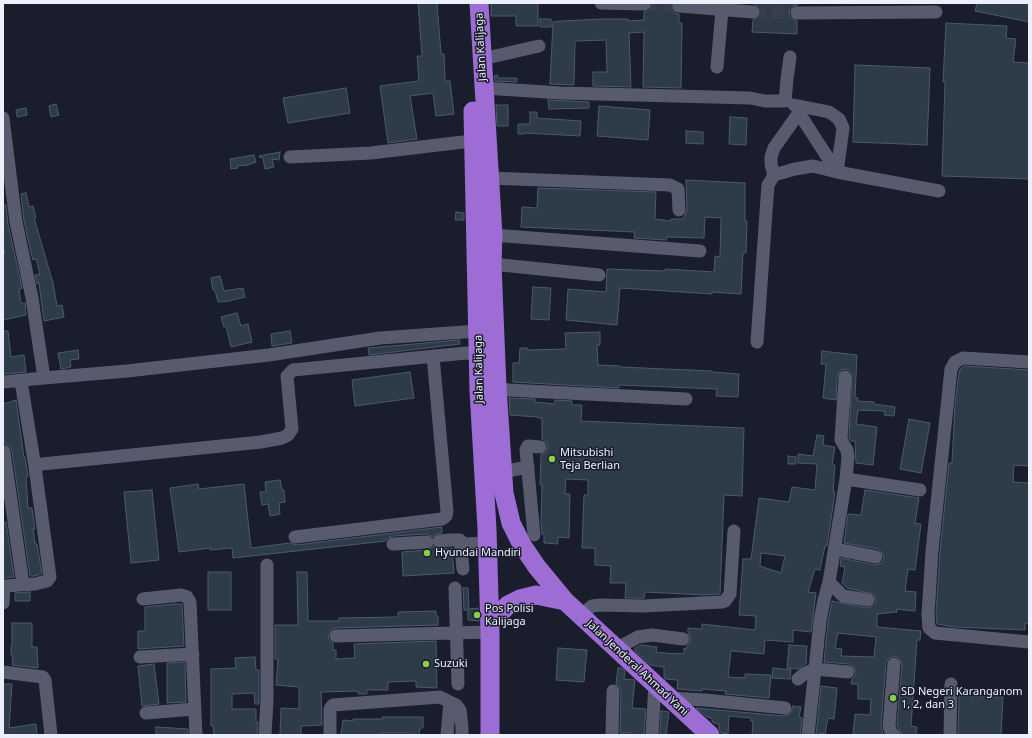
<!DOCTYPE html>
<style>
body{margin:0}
#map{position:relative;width:1032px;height:738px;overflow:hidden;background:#1a1d2c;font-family:"Noto Sans",sans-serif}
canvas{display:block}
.frame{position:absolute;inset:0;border:4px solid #edf0fb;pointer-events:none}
</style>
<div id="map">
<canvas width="1032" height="738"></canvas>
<div class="frame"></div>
</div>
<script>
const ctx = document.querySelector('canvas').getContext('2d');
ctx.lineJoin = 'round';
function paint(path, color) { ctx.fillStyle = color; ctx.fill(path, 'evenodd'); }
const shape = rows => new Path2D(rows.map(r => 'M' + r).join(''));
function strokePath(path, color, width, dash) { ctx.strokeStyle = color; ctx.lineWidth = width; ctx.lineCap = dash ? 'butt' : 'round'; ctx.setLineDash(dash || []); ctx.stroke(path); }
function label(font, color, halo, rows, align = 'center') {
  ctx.font = font + ' "Noto Sans",sans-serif'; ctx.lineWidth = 3; ctx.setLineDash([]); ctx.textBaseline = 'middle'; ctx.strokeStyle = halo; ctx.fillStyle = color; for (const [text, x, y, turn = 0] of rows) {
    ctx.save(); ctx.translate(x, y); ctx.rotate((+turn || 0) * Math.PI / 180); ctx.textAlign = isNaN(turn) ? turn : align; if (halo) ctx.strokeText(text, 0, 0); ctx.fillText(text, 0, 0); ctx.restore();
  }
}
const building = shape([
 [418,3,437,3,441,54,444,54,445,81,450,81,454,114,436,116,433,93,410,96,417,139,388,143,380,86,419,81,417,56,422,56,418,3],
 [491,3,538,3,538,26,516,26,516,16,491,16,491,3],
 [652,3,672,3,672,10,675,13,679,14,679,23,682,23,681,88,643,87,644,32,629,33,631,87,593,86,593,72,607,72,606,40,575,41,574,85,550,84,553,22,562,21,602,19,628,19,628,21,644,20,644,12,651,8,652,3],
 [753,3,798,3,798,5,793,6,790,9,789,13,790,17,797,21,797,34,752,32,753,20,759,17,761,12,760,8,753,3],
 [977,3,1029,3,1029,22,975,11,977,3],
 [540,19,551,19,551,27,540,27,540,19],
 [946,23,1007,26,1006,38,1016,39,1013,62,1029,63,1029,179,942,176,945,82,943,82,946,23],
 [855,65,930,68,927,145,853,142,855,65],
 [497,75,498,78,517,78,517,82,495,81,494,76,497,75],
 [346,88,350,113,288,123,283,98,346,88],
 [548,100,589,102,589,108,549,109,548,100],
 [56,104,59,115,51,117,49,106,56,104],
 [496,105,508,105,508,126,497,126,496,105],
 [599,106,650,110,648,140,597,136,599,106],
 [26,108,27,115,17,117,16,110,26,108],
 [530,112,537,112,537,118,581,121,580,136,525,133,525,134,518,134,518,124,530,124,530,112],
 [730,117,747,118,746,145,729,144,730,117],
 [686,131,703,132,703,144,686,143,686,131],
 [280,152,279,160,272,159,274,167,265,169,263,158,259,157,259,156,280,152],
 [254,155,256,162,248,165,237,166,238,168,231,169,230,159,254,155],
 [686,180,745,183,745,221,747,221,746,253,743,253,741,294,712,292,712,294,620,288,617,325,566,320,568,289,606,292,607,269,665,271,665,269,714,272,715,256,720,257,721,218,705,217,704,238,667,237,666,240,634,238,635,232,521,227,522,207,537,208,538,188,656,192,655,219,671,221,671,219,683,219,687,210,686,180],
 [26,193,29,207,33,206,36,218,34,218,53,283,57,306,62,305,64,317,44,321,39,283,37,284,35,275,40,274,36,259,33,260,31,253,24,221,21,194,26,193],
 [3,205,6,205,8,224,22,288,19,289,21,303,25,303,26,315,3,320,3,253,5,253,3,246,3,205],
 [456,212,464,213,464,220,455,220,456,212],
 [220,276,224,291,243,288,245,297,229,301,218,302,215,290,213,290,211,278,220,276],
 [533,287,551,288,549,320,531,319,533,287],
 [237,313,241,326,248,324,252,342,231,347,226,326,224,327,221,317,237,313],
 [3,331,8,331,11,357,24,355,26,372,3,374,3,331],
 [290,331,292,343,272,346,271,334,290,331],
 [600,332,600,345,597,345,598,365,620,366,620,367,712,371,712,372,739,374,738,397,716,396,717,389,619,385,619,388,513,382,513,363,519,363,520,348,527,348,527,350,566,349,565,333,600,332],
 [459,340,460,344,369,355,368,348,459,340],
 [78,350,79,359,70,360,71,367,61,369,58,353,78,350],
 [822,351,857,355,855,397,858,398,857,401,874,402,874,404,895,407,894,416,884,415,885,411,858,410,856,424,877,427,873,465,856,463,855,441,851,441,849,438,852,374,850,371,846,369,841,370,837,376,836,400,823,398,826,364,821,364,822,351],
 [965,366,1029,370,1029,466,1014,465,1013,482,1029,483,1029,624,1025,623,1025,630,954,627,937,624,936,615,940,552,949,463,952,463,955,405,959,372,961,368,965,366],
 [410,372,414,398,355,406,352,380,410,372],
 [509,398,535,399,535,402,555,404,555,400,572,401,572,405,582,405,581,421,744,428,742,496,724,495,720,594,704,595,645,592,644,598,625,598,626,583,610,583,611,566,595,565,595,548,582,548,584,495,588,495,588,480,566,479,565,494,570,494,569,538,558,537,558,544,544,543,544,534,542,534,541,522,542,485,540,485,541,455,546,452,548,447,547,443,542,439,542,418,538,418,538,417,510,415,509,398],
 [16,400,24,457,25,457,28,477,26,477,28,508,32,508,35,529,33,529,35,544,37,544,42,574,34,576,30,576,12,451,10,447,5,444,5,441,3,442,3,404,16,400],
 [909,419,930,423,921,473,900,469,909,419],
 [817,435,824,436,823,445,835,447,832,465,835,465,833,492,835,492,827,546,825,546,820,570,815,569,808,592,816,593,811,632,793,630,793,642,765,640,764,654,731,651,728,677,745,678,745,674,771,675,769,698,725,694,726,691,702,689,702,691,677,689,678,680,665,679,664,677,664,667,650,665,635,651,635,648,641,645,657,647,656,652,675,654,675,653,684,654,684,648,686,649,687,646,691,640,690,636,688,632,688,628,702,629,702,624,755,630,756,616,739,615,743,559,751,559,759,498,789,502,792,487,815,490,817,464,798,463,798,454,813,456,817,435],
 [761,553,785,556,781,573,760,566,761,553],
 [788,456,796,457,796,464,788,464,788,456],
 [280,480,282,490,284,490,285,502,279,503,280,514,270,516,268,504,262,505,260,492,266,492,265,482,280,480],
 [198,484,199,489,244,484,251,548,290,543,296,545,442,527,442,533,435,534,433,537,427,534,393,536,388,538,386,541,233,558,232,548,210,550,210,548,179,552,170,488,198,484],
 [152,490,159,560,131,563,124,492,152,490],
 [865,490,919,498,915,523,921,524,915,570,908,569,905,591,916,592,915,611,896,609,897,612,877,614,877,627,921,631,920,640,917,640,911,726,917,727,916,735,902,735,897,725,902,665,899,658,895,656,891,657,888,659,886,663,881,725,883,735,853,735,855,714,870,715,871,699,858,699,858,684,851,684,852,679,855,676,856,672,853,666,849,664,824,662,828,622,832,601,867,608,871,607,876,602,875,597,873,594,847,588,842,583,845,567,840,566,841,558,875,565,882,563,884,559,883,554,878,549,844,543,848,514,861,515,865,490],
 [838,633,876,637,874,657,841,656,842,649,835,648,838,633],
 [3,522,6,522,14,577,3,578,3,522],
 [433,546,439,549,452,548,454,573,403,576,402,552,427,550,433,546],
 [208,572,231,572,231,610,208,610,208,572],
 [297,572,307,572,308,621,339,621,339,618,398,617,398,612,436,611,436,616,438,616,438,625,336,628,332,629,328,636,329,640,333,643,333,650,336,650,336,659,355,658,354,644,436,641,437,688,416,687,416,681,388,682,388,690,367,690,367,694,358,694,358,691,321,692,322,725,301,726,301,735,280,735,281,708,299,709,299,687,276,685,278,659,275,659,275,625,298,625,297,572],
 [463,588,468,588,469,609,478,608,479,621,468,620,468,610,464,610,463,588],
 [30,592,30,601,15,601,15,593,30,592],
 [174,604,182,604,184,646,138,649,138,631,145,631,145,607,174,604],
 [12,623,32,623,32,647,37,647,38,668,12,665,13,655,11,655,11,646,12,646,12,623],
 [789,645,807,646,806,664,798,669,787,668,789,645],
 [558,648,587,650,584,682,556,680,558,648],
 [255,657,256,670,259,670,259,704,255,704,254,693,232,694,232,709,256,709,256,722,258,722,257,735,214,735,213,726,211,726,211,669,236,668,235,658,255,657],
 [185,662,186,702,167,703,167,663,185,662],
 [154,664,159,704,142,706,138,666,154,664],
 [618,668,622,668,625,671,624,679,635,680,632,708,646,709,644,735,632,735,632,733,620,733,621,691,620,687,616,684,618,668],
 [773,668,791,670,790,679,772,678,773,668],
 [3,684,12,684,9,728,36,724,37,735,3,735,3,684],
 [821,686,837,688,836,699,834,719,828,718,825,734,819,733,819,735,816,735,821,686],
 [959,696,1003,697,1001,735,958,735,959,696],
 [793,706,801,707,799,717,802,718,800,735,752,735,753,721,751,721,751,718,729,716,728,734,721,733,719,729,719,724,714,723,712,721,712,718,707,717,696,708,784,716,791,713,793,706],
 [661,711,669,712,666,735,660,735,661,711],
 [383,717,423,717,423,728,420,728,419,735,409,735,409,733,381,733,381,735,341,735,343,720,353,721,353,719,383,719,383,717],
 [156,727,188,729,188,735,156,735,156,727]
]);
paint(building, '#2e3c4a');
strokePath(building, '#4c5b69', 1);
strokePath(shape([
 [644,4,679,6],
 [753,12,797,13]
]), '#3a3d4b', 13, [13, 6]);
strokePath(shape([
 [601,3,644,4],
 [679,6,753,12],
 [797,13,936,12],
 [482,59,539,46],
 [717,67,722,10],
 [484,88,561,93,750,98,765,101,785,101,787,79,790,57],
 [794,105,829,112,839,119,843,128,837,172],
 [799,113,837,172],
 [3,118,16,222,32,298,44,378,3,382],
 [290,157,371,153,463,142,474,142],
 [774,175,795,169,813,166,837,172,939,191],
 [489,178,670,185,678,189,679,210],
 [493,235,700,251],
 [492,264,599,275],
 [757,342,767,198,768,185,774,175,771,164,771,157,774,148,803,107],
 [1029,362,963,358,955,362,951,369,932,551,928,615,929,628,935,633,1029,642],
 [44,378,127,371,269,355,380,338,478,331],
 [497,388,508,390,686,399],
 [4,452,23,584],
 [42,464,261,442,282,438,288,435,292,429,287,376,293,370,466,353,478,354],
 [502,472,528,467],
 [846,479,920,490],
 [534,535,526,450,528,446,540,447],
 [295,537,442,519,446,516,447,511,433,356],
 [452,540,460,540,463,569],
 [439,541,450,540],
 [393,544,427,542],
 [461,544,487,543],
 [835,549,876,557],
 [829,582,843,596,868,600],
 [455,588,458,684],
 [143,599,181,595,187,597,190,602,196,735],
 [3,603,4,586,35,584,47,581,50,577,35,467,21,381],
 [580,616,592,606,600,605,644,606,722,602,725,601,730,594,734,531],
 [336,636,490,632],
 [617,650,625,644,638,637,652,635,683,639],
 [140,657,193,654],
 [894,664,889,726,891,732,894,735],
 [3,672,43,677,45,680,51,735],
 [798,679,804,674,815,669,848,672],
 [669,698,705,700,785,708],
 [146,713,194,709],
 [265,735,267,700,267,565],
 [330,735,330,709,333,705,440,697,456,705,460,710,462,727,462,735],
 [447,735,450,702],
 [612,735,613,691],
 [652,735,655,684],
 [808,735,820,621,824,600,829,582,846,479,848,457,847,450,841,440,845,377],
 [950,735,951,684]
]), '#575b6d', 13);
strokePath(shape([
 [479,3,493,235,492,264,497,388,504,493,511,523,522,545,537,567,565,601,710,735],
 [473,111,479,391,487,529,490,632,490,735],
 [490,623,508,605,520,599,536,595,565,601]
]), '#9d6cd4', 19);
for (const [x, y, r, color] of [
 [552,459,4,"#89cf49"],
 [427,553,4,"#89cf49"],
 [477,615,4,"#89cf49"],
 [426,664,4,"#89cf49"],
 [893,698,4,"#89cf49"]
]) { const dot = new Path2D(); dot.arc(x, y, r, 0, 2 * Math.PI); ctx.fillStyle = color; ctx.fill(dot); strokePath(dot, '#1a1d2c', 1.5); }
label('11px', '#edf0fb', '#1a1d2c', [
 ["Jalan Kalijaga",481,47,-93],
 ["Jalan Kalijaga",479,369,-91],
 ["Jalan Jenderal Ahmad Yani",637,668,43]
]);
label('11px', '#edf0fb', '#1a1d2c', [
 ["Mitsubishi",560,453],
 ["Teja Berlian",560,466],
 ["Hyundai Mandiri",435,553],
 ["Pos Polisi",485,609],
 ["Kalijaga",485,622],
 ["Suzuki",434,664],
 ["SD Negeri Karanganom",901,692],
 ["1, 2, dan 3",901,705]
], 'left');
</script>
